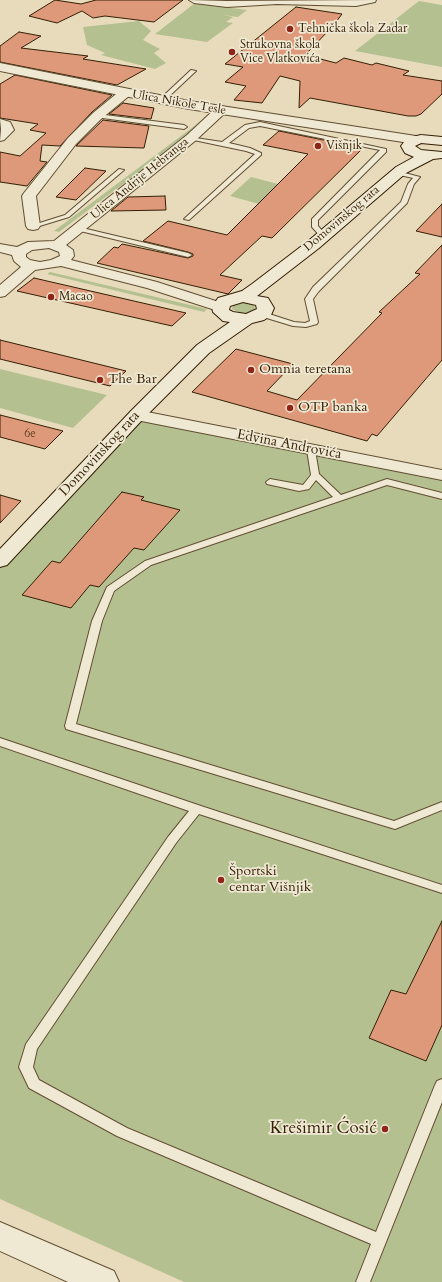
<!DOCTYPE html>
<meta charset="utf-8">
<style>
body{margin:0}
canvas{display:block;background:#e7dbbb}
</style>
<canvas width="442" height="1282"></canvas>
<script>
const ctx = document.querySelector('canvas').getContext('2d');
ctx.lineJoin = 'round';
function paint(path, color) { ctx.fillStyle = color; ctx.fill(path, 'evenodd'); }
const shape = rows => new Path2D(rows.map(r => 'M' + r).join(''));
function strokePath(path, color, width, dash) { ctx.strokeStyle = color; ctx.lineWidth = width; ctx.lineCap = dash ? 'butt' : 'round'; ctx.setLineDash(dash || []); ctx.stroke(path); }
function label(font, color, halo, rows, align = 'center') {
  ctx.font = font + ' Cardo,serif'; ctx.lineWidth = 3.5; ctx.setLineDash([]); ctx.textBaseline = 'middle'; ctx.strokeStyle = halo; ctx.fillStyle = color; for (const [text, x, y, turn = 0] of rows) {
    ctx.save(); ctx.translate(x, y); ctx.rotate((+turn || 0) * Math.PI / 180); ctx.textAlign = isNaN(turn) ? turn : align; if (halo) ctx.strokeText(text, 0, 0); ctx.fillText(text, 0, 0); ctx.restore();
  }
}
paint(shape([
 [419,1,442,5,442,67,355,51],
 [195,3,216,6,212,9,217,6,247,10,238,17,223,15,233,17,226,22,233,23,207,42,155,34],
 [139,21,151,31,143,40,160,49,154,53,166,63,155,69,101,55,105,53,87,45,83,27],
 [205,118,210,119,59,232,54,231],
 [251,177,278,184,259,204,230,196],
 [50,272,207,309,204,312,47,274],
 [243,302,253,305,255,307,254,310,243,314,232,309,233,305],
 [0,369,107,395,73,428,0,408],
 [137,415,442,478,442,1282,184,1282,0,1199,0,561]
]), '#b5c091');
const building = shape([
 [55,0,81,4,96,0,183,0,154,22,105,16,93,18,82,11,57,23,29,16,55,0],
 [296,7,342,14,333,26,305,55,336,63,344,58,372,65,376,63,409,71,403,75,442,81,442,94,421,114,416,116,408,116,310,98,299,108,300,81,280,76,262,103,234,100,246,86,225,82,243,67,225,64,296,7],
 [19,32,41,36,21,48,88,56,83,59,146,69,117,85,0,62,0,46,19,32],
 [15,75,112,95,92,112,60,146,42,145,40,161,47,162,27,186,0,182,0,152,20,156,46,133,30,130,38,124,0,118,0,84,15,75],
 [123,103,154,108,151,119,109,114,123,103],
 [103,120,149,126,144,148,76,146,103,120],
 [279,131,363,148,272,238,262,236,220,275,242,280,228,294,97,263,114,247,118,248,122,244,188,258,193,256,193,254,188,252,143,241,168,221,227,235,308,154,263,145,279,131],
 [85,168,106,171,76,200,56,197,85,168],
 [165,196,166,210,111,211,128,197,165,196],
 [442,204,442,237,416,231,442,204],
 [442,245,442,360,377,436,372,434,367,441,192,392,236,349,293,364,267,391,297,400,382,313,379,312,420,274,415,273,442,245],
 [34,278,186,313,172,326,17,291,34,278],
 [0,340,126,371,110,386,0,359,0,340],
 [0,415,63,431,45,449,0,437,0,415],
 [122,492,144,497,141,500,180,510,144,550,134,548,99,587,90,585,71,608,22,595,52,561,60,563,122,492],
 [0,495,21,501,0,523,0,495],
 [442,921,442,1025,426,1061,369,1038,391,990,406,994,442,921]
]);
paint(building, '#de997a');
strokePath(building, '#341f04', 1);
const service = shape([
 [191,70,196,71,164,101,160,101,160,99,191,70],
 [97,114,184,125,187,127,184,129,95,117,94,116,97,114],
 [260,122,386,149,386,152,318,220,318,226,327,236,325,237,321,237,312,227,312,219,380,150,260,126,249,128,229,143,250,148,261,153,261,155,189,220,184,219,255,154,246,151,189,139,189,137,222,142,245,125,260,122],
 [119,169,124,170,69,217,33,228,30,226,65,215,119,169],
 [397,171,420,177,414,184,407,203,319,291,313,299,318,322,317,324,306,327,293,326,260,316,259,314,263,312,294,322,305,323,310,321,305,299,313,287,401,202,408,184,413,178,395,174,394,173,397,171],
 [78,227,188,253,192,255,188,257,76,230,75,229,78,227],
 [311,447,315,450,319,474,341,495,387,479,442,493,442,499,387,485,151,565,114,591,102,621,76,724,394,821,442,802,442,810,395,829,66,729,65,726,92,621,107,587,145,561,333,497,316,480,309,489,299,491,267,484,266,482,270,479,303,485,311,475,307,450,311,447],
 [0,738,201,806,442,885,442,893,199,814,176,843,37,1049,33,1067,39,1080,127,1128,376,1232,435,1085,437,1081,442,1079,442,1102,370,1282,356,1282,371,1244,117,1136,29,1088,19,1067,26,1044,168,837,189,811,0,746,0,738]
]);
const minor = shape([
 [189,0,227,1,376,0,375,2,356,6,277,4,227,7,194,3,189,0],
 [125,89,129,90,131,93,129,96,101,119,76,144,36,196,40,226,38,229,33,230,28,229,26,226,22,196,24,193,68,138,93,113,121,90,125,89],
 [221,106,225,107,227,110,225,113,195,141,66,245,73,250,74,256,71,260,157,282,225,304,228,307,225,310,215,310,147,288,61,266,35,270,5,296,0,297,0,285,21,267,14,261,12,255,0,252,0,244,17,247,28,242,54,241,187,135,217,107,221,106],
 [49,248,59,252,60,256,51,260,40,262,30,260,26,257,26,254,32,250,49,248],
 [0,119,10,122,14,130,4,140,0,141,1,129,0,119],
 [137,410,442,470,442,480,131,419,129,415,131,411,137,410]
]);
const tertiary = shape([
 [0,63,189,101,416,136,421,137,423,140,421,143,416,144,189,109,0,71,0,63],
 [0,1222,114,1271,119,1282,68,1282,0,1251,0,1222]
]);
const secondary = shape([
 [421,135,442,137,442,145,421,143,415,146,421,150,442,152,442,158,433,159,406,173,319,248,257,296,268,298,274,308,271,315,264,320,252,323,209,353,143,419,7,565,0,567,0,549,131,411,197,345,230,322,223,321,213,312,212,307,218,298,242,291,252,284,307,242,396,167,414,157,405,153,401,146,407,138,421,135],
 [243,302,256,305,257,309,246,314,233,312,229,310,230,306,243,302]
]);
strokePath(service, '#614e32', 2);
strokePath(minor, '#614e32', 2);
strokePath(tertiary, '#614e32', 2);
strokePath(secondary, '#341f04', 2);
paint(service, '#efe8d3');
paint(minor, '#efe8d3');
paint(tertiary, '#efe8d3');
paint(secondary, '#efe8d3');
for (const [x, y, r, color] of [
 [290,29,4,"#8f2418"],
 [232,52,4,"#8f2418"],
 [318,146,4,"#8f2418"],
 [51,297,4,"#8f2418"],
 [251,370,4,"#8f2418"],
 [100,380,4,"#8f2418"],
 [290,408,4,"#8f2418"],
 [221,880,4,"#8f2418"],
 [385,1129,4,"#8f2418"]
]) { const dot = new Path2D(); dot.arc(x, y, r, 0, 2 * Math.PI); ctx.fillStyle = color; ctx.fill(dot); strokePath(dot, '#efe8d3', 1.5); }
label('12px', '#341f04', '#efe8d3', [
 ["Tehnička škola Zadar",298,29],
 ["Strukovna škola",240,45],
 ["Vice Vlatkovića",240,59],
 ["Višnjik",326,146],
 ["Macao",59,297]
], 'left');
label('12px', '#341f04', '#efe8d3', [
 ["Ulica Nikole Tesle",179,103,10],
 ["Ulica Andrije Hebranga",140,179,-39],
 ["Domovinskog rata",342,219,-40]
]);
label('12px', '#5e3e22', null, [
 ["6e",30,434]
]);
label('14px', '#341f04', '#efe8d3', [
 ["Omnia teretana",259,370],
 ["The Bar",108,380],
 ["OTP banka",298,408],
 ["Športski",229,872],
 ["centar Višnjik",229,888]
], 'left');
label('14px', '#341f04', '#efe8d3', [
 ["Edvina Androvića",289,445,11],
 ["Domovinskog rata",100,454,-47]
]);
label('17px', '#341f04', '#efe8d3', [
 ["Krešimir Ćosić",377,1129]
], 'right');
</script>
